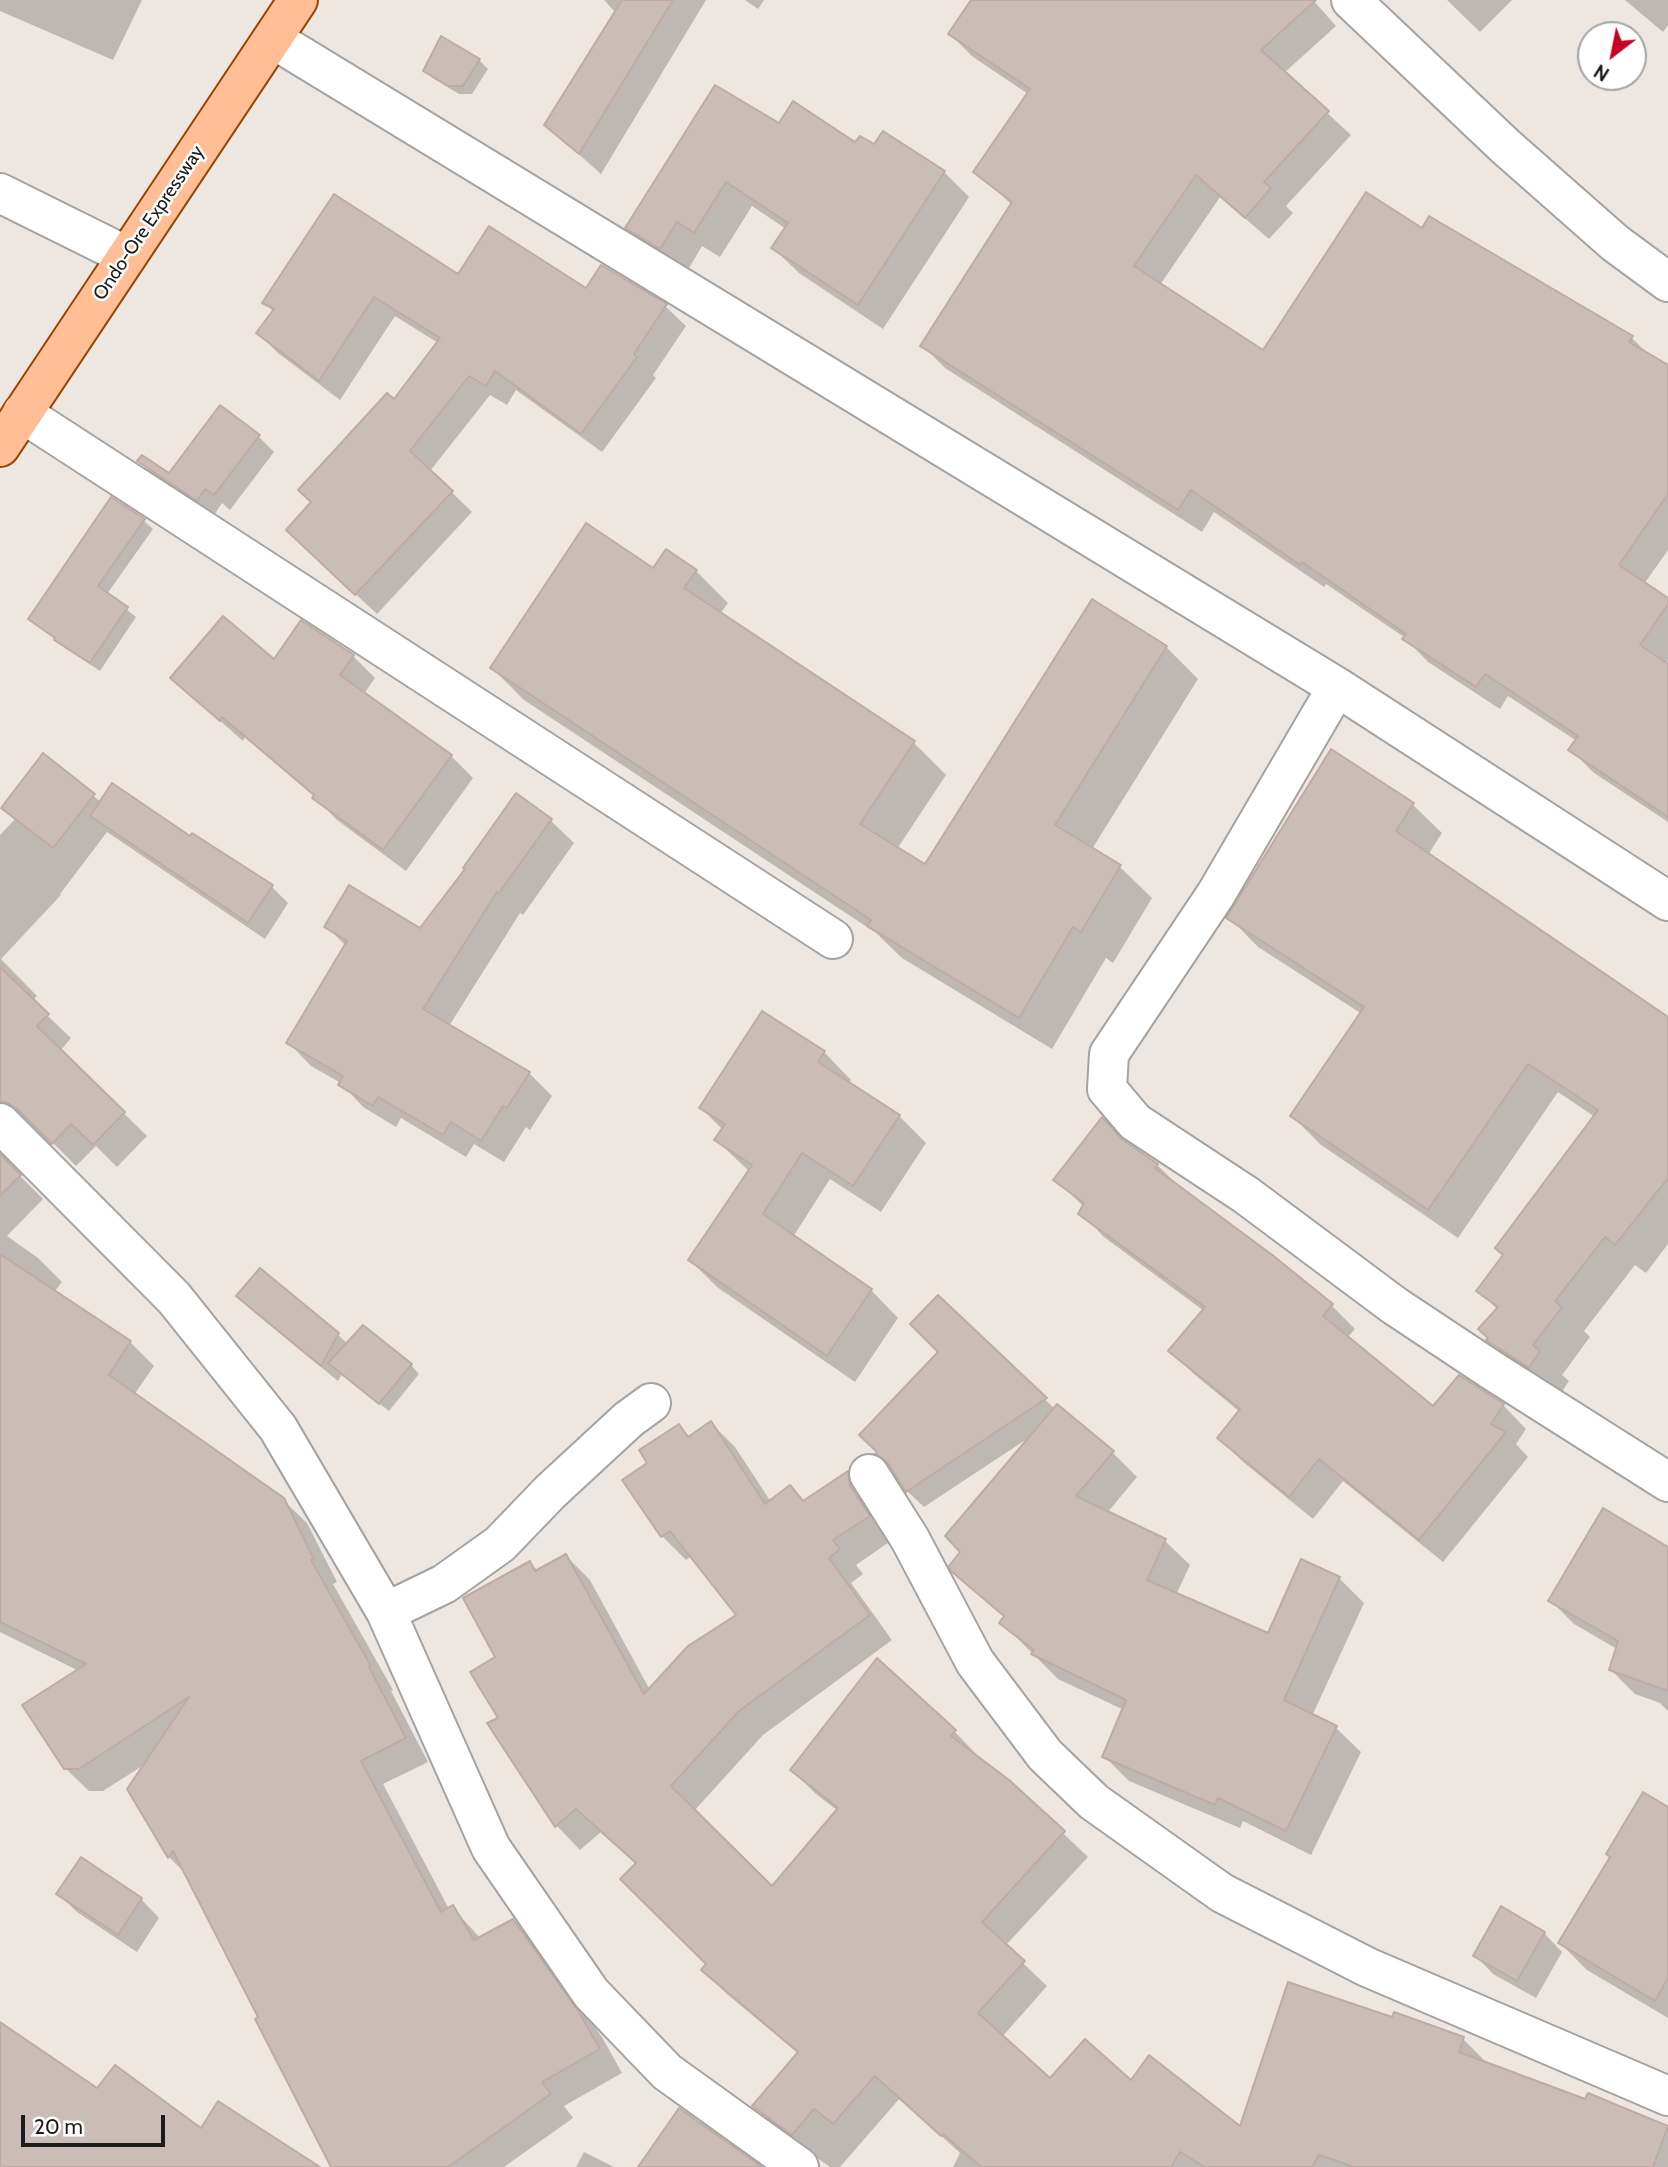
<!DOCTYPE html>
<style>
body{margin:0}
#map{position:relative;width:1668px;height:2167px;overflow:hidden;background:#eee7e1;font-family:Cabin,sans-serif}
canvas{display:block}
.north{position:absolute;left:1577px;top:21px;width:70px;height:70px;box-sizing:border-box;background:#fff;border:2px solid #a4a4a4;border-radius:50%;rotate:212deg;font-size:19px;font-weight:700;line-height:28px;text-align:center;color:#1c1c1c}
.north::after{content:'';display:block;margin:auto;width:24px;height:32px;background:#c80024;clip-path:polygon(50% 0,100% 100%,50% 72%,0 100%)}
.scale{position:absolute;left:21px;top:2115px;width:144px;height:32px;box-sizing:border-box;border:4px solid #1c1c1c;border-top:0;padding-left:9px;font-size:21px;line-height:24px;white-space:nowrap;color:#1c1c1c;-webkit-text-stroke:5px #fff;paint-order:stroke}
</style>
<div id="map">
<canvas width="1668" height="2167"></canvas>
<div class="north">N</div>
<div class="scale">20 m</div>
</div>
<script>
const ctx = document.querySelector('canvas').getContext('2d');
ctx.lineJoin = 'round';
function paint(path, color) { ctx.fillStyle = color; ctx.fill(path, 'evenodd'); }
const shape = rows => new Path2D(rows.map(r => 'M' + r).join(''));
function strokePath(path, color, width, dash) { ctx.strokeStyle = color; ctx.lineWidth = width; ctx.lineCap = dash ? 'butt' : 'round'; ctx.setLineDash(dash || []); ctx.stroke(path); }
function label(font, color, halo, rows, align = 'center') {
  ctx.font = font + ' Cabin,sans-serif'; ctx.lineWidth = 5; ctx.setLineDash([]); ctx.textBaseline = 'middle'; ctx.strokeStyle = halo; ctx.fillStyle = color; for (const [text, x, y, turn = 0] of rows) {
    ctx.save(); ctx.translate(x, y); ctx.rotate((+turn || 0) * Math.PI / 180); ctx.textAlign = isNaN(turn) ? turn : align; if (halo) ctx.strokeText(text, 0, 0); ctx.fillText(text, 0, 0); ctx.restore();
  }
}
paint(shape([
 [0,0,142,0,113,60,0,11],
 [604,0,706,0,601,174,546,125,616,13],
 [745,0,764,0,758,9],
 [973,0,1313,0,1336,26,1284,73,1351,135,1286,206,1293,213,1269,239,1220,197,1160,285,1264,352,1422,231,1430,218,1632,338,1653,359,1668,367,1668,550,1644,584,1668,600,1668,661,1665,664,1668,666,1668,822,1594,773,1571,750,1577,741,1508,696,1500,709,1428,662,1404,637,1326,584,1324,587,1214,512,1202,532,945,368,922,345,1012,205,976,171,1028,94,973,57,950,34],
 [1447,0,1512,0,1480,32],
 [1625,0,1668,0,1668,25,1663,32],
 [441,38,479,60,488,69,472,94,459,94,434,79,425,70],
 [780,126,856,144,874,146,944,172,969,197,883,329,799,273,773,248,786,229,752,206,720,257,702,246,686,273,653,253,628,228],
 [459,277,587,290,665,306,686,326,653,375,656,378,602,452,516,390,507,405,490,395,430,471,472,512,377,614,308,550,313,502,438,343,395,316,340,400,278,353,258,333,274,312,265,303],
 [258,436,274,452,230,510,222,503,214,515,155,477,139,461,169,475],
 [112,499,144,521,153,529,107,594,136,617,100,671,65,648,31,618],
 [653,570,696,571,728,603,720,614,914,743,946,775,897,849,926,866,1166,647,1198,679,1092,849,1119,866,1152,898,1113,963,1106,958,1052,1049,902,958,876,933,524,700,492,668],
 [353,656,375,678,364,694,451,756,473,778,406,871,337,820,315,797,245,737,243,741,172,678,274,661],
 [43,755,101,802,191,838,272,887,288,903,265,939,107,832,60,894,61,895,1,959,37,996,32,1001,71,1038,60,1051,147,1136,117,1167,96,1146,76,1166,22,1112,0,1053,0,835,15,819,4,808],
 [516,796,551,821,574,843,523,915,520,913,449,1026,529,1073,552,1096,530,1130,526,1127,504,1162,474,1144,466,1157,401,1118,396,1127,363,1107,341,1083,311,1066,289,1043,346,946,326,926,420,930,467,869],
 [1412,804,1442,833,1428,855,1668,1019,1668,1244,1646,1273,1635,1265,1584,1331,1590,1337,1562,1375,1569,1381,1559,1396,1518,1369,1489,1340,1498,1310,1479,1291,1505,1256,1595,1117,1558,1092,1458,1238,1321,1145,1292,1116,1362,1014,1258,947,1229,917],
 [824,1052,851,1080,848,1084,899,1116,926,1143,881,1212,830,1179,793,1237,871,1290,898,1318,855,1382,717,1287,690,1260,750,1172,716,1140,723,1130,701,1108],
 [1128,1146,1157,1165,1181,1188,1332,1306,1355,1329,1347,1338,1433,1409,1459,1377,1503,1405,1526,1429,1516,1444,1528,1457,1443,1562,1343,1481,1313,1519,1242,1461,1219,1437,1240,1412,1194,1374,1171,1351,1204,1311,1104,1237,1081,1213,1084,1207,1056,1179],
 [0,1156,43,1199,7,1236,38,1258,62,1282,54,1292,130,1342,154,1366,134,1395,282,1499,307,1523,337,1582,333,1584,393,1690,391,1691,428,1762,383,1784,449,1909,452,1907,481,1939,513,1921,536,1944,602,2037,622,2073,564,2106,573,2118,504,2167,333,2167,187,1875,169,1857,129,1789,147,1763,103,1791,89,1791,65,1768,79,1671,0,1632],
 [239,1296,337,1334,348,1344,411,1365,419,1374,389,1411,342,1374,338,1381,255,1313],
 [938,1297,1055,1409,1057,1406,1113,1453,1137,1477,1107,1513,1165,1541,1190,1565,1176,1595,1268,1635,1339,1578,1364,1603,1312,1716,1336,1728,1361,1752,1311,1855,1243,1821,1240,1828,1129,1781,1104,1756,1124,1710,1058,1679,1001,1622,1005,1618,953,1570,1030,1437,924,1507,907,1491,895,1471,878,1454,941,1352],
 [711,1423,735,1447,771,1502,790,1487,805,1502,848,1474,871,1497,892,1540,856,1565,863,1574,851,1583,892,1640,763,1735,694,1811,772,1889,838,1811,816,1794,792,1770,955,1732,978,1756,977,1757,1008,1781,1088,1857,1005,1946,1047,1986,1002,2037,1050,2081,1131,2082,1241,2129,1393,2020,1463,2039,1487,2063,1586,2101,1589,2095,1668,2128,1668,2167,953,2167,960,2153,900,2098,840,2167,830,2167,778,2130,754,2106,799,2054,727,1994,703,1970,708,1964,637,1864,601,1832,580,1850,557,1826,490,1724,500,1719,498,1657,530,1563,538,1571,566,1556,590,1580,650,1690,738,1615,692,1556,686,1560,662,1536,650,1464,679,1426,690,1437],
 [1668,1549,1668,1711,1660,1703,1635,1694,1611,1670,1617,1649,1574,1624,1550,1600],
 [1668,1809,1668,2018,1587,1970,1560,1943],
 [58,1894,141,1899,159,1918,137,1952,77,1912],
 [1544,1933,1562,1952,1536,1998,1493,1974,1475,1955],
 [584,2152,614,2167,576,2167]
]), '#0003');
const building = shape([
 [622,0,673,0,579,154,544,125,622,0],
 [971,0,1316,0,1261,50,1329,111,1264,182,1271,188,1245,218,1196,175,1134,266,1263,350,1366,192,1422,228,1429,216,1633,336,1629,342,1668,365,1668,494,1619,565,1668,598,1668,604,1640,645,1668,664,1668,817,1568,750,1578,736,1485,674,1476,687,1402,639,1406,634,1302,562,1300,565,1191,490,1178,510,920,346,1012,202,973,172,1030,89,948,34,971,0],
 [441,36,480,59,463,86,448,86,423,71,441,36],
 [715,85,779,123,793,101,855,142,860,136,874,144,883,131,945,171,858,305,771,248,788,223,726,182,694,233,677,222,660,249,625,228,715,85],
 [334,194,458,274,489,226,586,288,601,265,667,304,634,354,637,357,581,434,495,371,486,386,469,376,410,451,453,491,355,595,286,530,311,502,298,490,387,393,394,399,440,338,374,297,319,381,256,333,274,309,262,303,334,194],
 [220,405,260,435,214,495,205,489,197,501,137,461,142,455,169,473,220,405],
 [111,497,145,519,98,586,128,607,90,663,54,640,55,638,28,619,111,497],
 [586,523,653,568,666,549,697,570,684,588,915,741,860,824,925,864,1092,599,1167,646,1055,825,1121,865,1081,932,1073,927,1019,1018,867,926,871,920,490,668,586,523],
 [223,616,274,659,301,620,354,655,340,675,452,755,383,850,312,798,314,795,222,717,220,721,170,678,223,616],
 [1331,749,1414,803,1396,831,1668,1017,1668,1178,1615,1245,1605,1237,1555,1301,1562,1307,1533,1345,1540,1351,1529,1368,1486,1340,1488,1338,1478,1329,1498,1307,1476,1291,1503,1255,1495,1248,1598,1110,1528,1064,1428,1210,1290,1116,1364,1007,1226,918,1331,749],
 [43,753,95,794,53,848,1,808,43,753],
 [112,783,190,836,192,833,273,885,248,923,90,816,112,783],
 [516,793,552,819,499,893,497,892,423,1009,530,1072,507,1108,503,1106,481,1141,451,1122,443,1135,378,1097,373,1106,338,1085,343,1076,286,1043,347,941,324,927,349,885,420,928,465,869,463,868,516,793],
 [0,967,49,1014,37,1026,125,1112,93,1145,71,1124,52,1144,16,1108,6,1102,0,1102,0,967],
 [762,1011,825,1051,818,1062,900,1115,853,1186,802,1153,763,1214,872,1289,827,1356,688,1260,752,1165,714,1140,725,1124,699,1108,762,1011],
 [1102,1117,1123,1140,1158,1164,1155,1168,1271,1254,1333,1304,1323,1316,1433,1406,1459,1375,1504,1404,1491,1424,1506,1432,1419,1540,1319,1459,1289,1497,1217,1438,1240,1409,1168,1351,1205,1307,1078,1214,1084,1203,1053,1180,1102,1117],
 [0,1154,21,1175,0,1196,0,1154],
 [0,1254,131,1341,109,1375,284,1498,314,1559,311,1560,371,1666,369,1667,406,1738,361,1761,441,1912,453,1905,474,1940,513,1919,579,2012,600,2049,542,2082,551,2094,448,2167,331,2167,255,2019,258,2017,173,1851,168,1858,127,1789,189,1697,79,1769,64,1769,22,1705,86,1664,0,1622,0,1254],
 [260,1268,339,1333,321,1366,236,1296,260,1268],
 [938,1295,1047,1398,906,1492,887,1462,875,1454,877,1452,859,1435,938,1352,910,1324,938,1295],
 [363,1325,412,1364,379,1404,328,1363,363,1325],
 [1057,1404,1114,1451,1076,1496,1166,1539,1147,1580,1268,1633,1301,1559,1340,1577,1284,1700,1337,1726,1286,1831,1218,1798,1215,1805,1102,1757,1126,1700,1031,1654,1034,1650,999,1623,1004,1616,951,1571,949,1566,960,1552,945,1536,1057,1404],
 [711,1421,765,1504,790,1485,803,1501,848,1471,850,1486,870,1516,833,1540,840,1549,829,1558,870,1615,739,1711,671,1786,772,1886,838,1808,790,1770,877,1658,956,1730,951,1736,1009,1780,1065,1831,982,1922,1025,1961,978,2013,1050,2078,1085,2039,1131,2080,1149,2055,1240,2126,1288,1982,1392,2017,1394,2012,1464,2037,1459,2052,1585,2099,1588,2093,1668,2126,1653,2167,1354,2167,1319,2155,1312,2167,1205,2167,1180,2152,1171,2167,981,2167,943,2134,941,2136,875,2076,833,2124,814,2109,792,2135,752,2106,798,2052,701,1970,706,1964,620,1879,636,1863,576,1809,555,1827,487,1723,498,1718,470,1672,495,1657,463,1598,530,1561,535,1571,566,1554,644,1694,688,1646,736,1615,670,1531,661,1537,622,1480,647,1463,639,1450,679,1424,688,1437,711,1421],
 [1603,1508,1668,1547,1668,1691,1609,1670,1618,1641,1548,1601,1603,1508],
 [1643,1792,1668,1807,1668,1978,1655,2001,1558,1943,1610,1857,1606,1854,1643,1792],
 [81,1857,142,1898,118,1935,56,1894,81,1857],
 [1501,1906,1545,1932,1517,1981,1473,1956,1501,1906],
 [0,2022,97,2088,115,2065,201,2128,218,2101,320,2167,0,2167,0,2022],
 [679,2108,762,2167,638,2167,679,2108]
]);
paint(building, '#cabcb7');
strokePath(building, '#c0aba3', 2);
const minor = shape([
 [1351,0,1505,146,1615,243,1668,282],
 [273,39,1337,687,1668,901],
 [0,193,127,256],
 [22,413,833,939],
 [1337,687,1216,894,1109,1054,1107,1089,1135,1122,1246,1195,1395,1306,1493,1371,1668,1482],
 [0,1123,174,1298,278,1428,386,1612,491,1848,591,1993,667,2072,799,2167],
 [869,1474,910,1539,975,1662,1045,1755,1094,1802,1222,1893,1367,1967,1668,2096],
 [386,1612,444,1584,500,1544,550,1492,629,1419,651,1403]
]);
const major = shape([
 [0,447,298,0]
]);
strokePath(minor, '#a3a3a3', 42);
strokePath(major, '#944800', 42);
strokePath(minor, '#fff', 38);
strokePath(major, '#ffbe95', 38);
label('19px', '#1c1c1c', '#fff', [
 ["Ondo-Ore Expressway",149,223,-56]
]);
</script>
